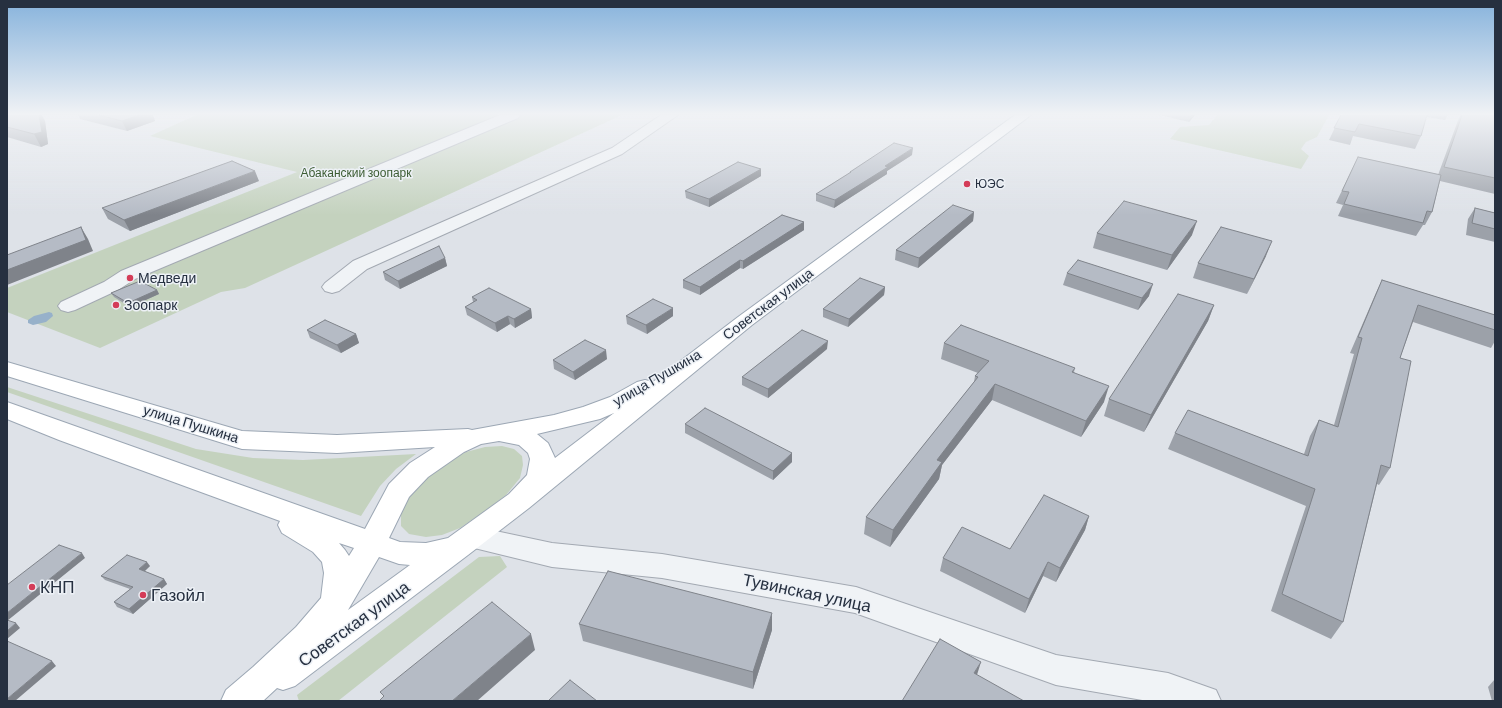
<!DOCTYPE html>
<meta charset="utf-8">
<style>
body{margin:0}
#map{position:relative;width:1502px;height:708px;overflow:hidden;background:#dee2e8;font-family:Barlow,sans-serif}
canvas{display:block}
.frame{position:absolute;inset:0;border:8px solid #263040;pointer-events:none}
</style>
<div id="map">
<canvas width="1502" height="708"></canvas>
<div class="frame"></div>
</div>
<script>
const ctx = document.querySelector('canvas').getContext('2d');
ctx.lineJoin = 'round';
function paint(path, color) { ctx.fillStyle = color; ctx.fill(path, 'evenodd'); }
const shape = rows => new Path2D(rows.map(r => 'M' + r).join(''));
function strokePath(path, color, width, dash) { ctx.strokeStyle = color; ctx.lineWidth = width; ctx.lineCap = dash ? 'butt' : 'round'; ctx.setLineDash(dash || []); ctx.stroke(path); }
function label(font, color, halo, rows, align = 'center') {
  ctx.font = font + ' Barlow,sans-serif'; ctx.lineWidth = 3; ctx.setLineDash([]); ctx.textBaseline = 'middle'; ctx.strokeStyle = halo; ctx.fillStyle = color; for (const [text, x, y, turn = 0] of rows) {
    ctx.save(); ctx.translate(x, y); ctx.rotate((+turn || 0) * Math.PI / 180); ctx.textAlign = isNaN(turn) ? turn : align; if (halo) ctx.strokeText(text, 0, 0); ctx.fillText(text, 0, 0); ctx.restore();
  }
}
paint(shape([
 [196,115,622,115,245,288,221,292,100,348,7,312,7,288,297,172,150,136],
 [1217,115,1329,115,1317,137,1306,142,1301,149,1309,156,1301,169,1170,139,1180,127,1209,125],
 [7,387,196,449,253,458,303,460,416,454,396,469,380,486,361,516,7,392],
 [502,446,514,449,522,456,523,465,520,478,506,495,484,512,460,528,442,535,426,537,409,534,401,526,401,510,413,489,449,460,466,452,485,447],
 [500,556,507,567,338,701,299,701,297,695,479,557]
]), '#c4d2be');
paint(shape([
 [49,312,52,313,53,316,46,322,33,325,28,323,28,320,34,316]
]), '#97b1ca');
const minor = shape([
 [500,115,520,115,518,118,135,279,118,290,75,310,68,312,61,310,58,306,61,302,104,282,121,271,500,115],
 [661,115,678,115,622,154,367,269,339,291,332,293,325,291,322,287,325,283,353,261,612,148,661,115],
 [472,526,552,543,662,554,856,587,1056,655,1168,673,1216,690,1221,701,1148,701,1056,685,855,613,662,578,552,567,462,545,458,537,462,529,472,526]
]);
const major = shape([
 [1015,115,1031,115,752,325,529,508,468,555,295,686,283,690,277,688,263,701,221,701,226,690,253,667,296,627,321,598,324,573,322,562,313,552,282,533,278,525,280,521,59,440,7,419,7,402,365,529,389,484,410,463,435,447,337,453,242,449,7,376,7,362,242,431,337,435,468,429,472,430,554,415,583,407,610,397,637,382,645,380,653,382,738,317,1015,115],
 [614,413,555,458,548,443,537,434,600,419,614,413],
 [499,441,519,445,528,453,530,459,527,475,509,494,448,538,426,543,400,542,389,538,409,497,428,477,464,452,481,444,499,441],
 [339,543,354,548,349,556,345,550,339,543],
 [379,557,399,564,410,565,348,610,379,557]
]);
strokePath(minor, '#a3a9b2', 2);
strokePath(major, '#9ca7b4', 2);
paint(minor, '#f0f3f6');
paint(major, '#fff');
paint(shape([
 [7,115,45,121,48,144,41,147,7,137],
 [78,115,153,115,155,121,127,131,80,119],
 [1159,115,1195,115,1189,122],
 [1341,115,1448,115,1445,120,1426,117,1421,136,1415,149,1353,136,1350,145,1329,140],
 [1460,115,1495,115,1495,194,1440,181,1432,212,1425,225,1423,225,1416,236,1338,216,1343,205,1336,203,1358,157,1438,175],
 [912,155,887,171,887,174,834,208,816,201,816,194,849,174,850,172],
 [761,169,761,176,709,207,686,198,685,191],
 [259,181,130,231,108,219,102,208],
 [1475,208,1495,213,1495,242,1466,235,1468,219],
 [974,212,973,221,918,268,895,260,896,250],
 [804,222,804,230,743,269,740,268,700,295,683,288,683,280],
 [1097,233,1192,235,1167,270,1093,248],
 [1266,256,1247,294,1193,278,1198,263],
 [445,258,447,266,400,289,385,280,383,272],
 [1067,273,1149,296,1138,310,1063,285],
 [1382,280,1495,315,1495,341,1491,348,1413,322,1400,358,1390,468,1379,485,1377,484,1343,622,1331,639,1271,611,1306,506,1168,449,1175,433,1304,454,1310,436,1319,420,1334,425,1354,354,1350,353,1375,295],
 [885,287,884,295,848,327,823,317,823,309],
 [157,290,159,294,130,307,114,297,111,293],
 [472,297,531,309,532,318,515,328,510,324,497,332,467,315,465,307,473,302],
 [1214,305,1208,321,1144,432,1104,416,1109,399],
 [626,316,673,316,647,334,627,324],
 [307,330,356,334,359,343,341,353,310,338],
 [944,343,1075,368,1074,372,1104,402,1081,437,992,400,942,465,939,479,890,547,864,534,866,517,974,382,975,376,978,373,941,359],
 [827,349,768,398,742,385,742,377],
 [607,359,575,380,554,369,553,360],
 [685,424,792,462,773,480,685,433],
 [1089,516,1085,530,1056,582,1043,576,1025,613,940,571,943,558,1010,549],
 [150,566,144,571,164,579,167,584,133,614,117,607,114,602,130,589,105,580,101,576],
 [772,613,772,630,753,689,583,641,579,624],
 [1495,679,1495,701,1492,701,1488,687]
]), '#9ca1a9');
paint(shape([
 [39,115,42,115,45,121,48,144,41,147,34,134],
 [139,115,153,115,155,121,127,131,122,121],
 [1191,115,1195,115,1189,122],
 [913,148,912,155,887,171,887,174,834,208,835,200,885,166],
 [761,169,761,176,709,207,709,199],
 [255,171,259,181,130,231,124,220],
 [974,212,973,221,918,268,919,258],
 [1197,221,1192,235,1167,270,1172,255],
 [804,222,804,230,743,269,743,261],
 [81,227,88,239,93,251,7,285,7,270],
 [1272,241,1266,256,1247,294,1254,279],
 [445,258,447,266,400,289,398,281],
 [740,260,740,268,700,295,700,287],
 [1153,284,1149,296,1138,310,1142,298],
 [885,287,884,295,848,327,849,319],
 [157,290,159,294,130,307,128,303],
 [1214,305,1208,321,1144,432,1151,415],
 [673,308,673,316,647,334,646,325],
 [531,309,532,318,515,328,514,319],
 [508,316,510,324,497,332,495,323],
 [356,334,359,343,341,353,337,345],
 [828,341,827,349,768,398,768,389],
 [606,350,607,359,575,380,573,372],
 [995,384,992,400,942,465,939,479,890,547,893,530,937,460],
 [1109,386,1104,402,1081,437,1086,421],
 [792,453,792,462,773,480,773,471],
 [1089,516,1085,530,1056,582,1060,568],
 [82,553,85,558,7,621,7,613],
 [147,562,150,566,142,574,139,569],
 [1048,562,1043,576,1025,613,1029,599],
 [164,579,167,584,133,614,129,609],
 [772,613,772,630,753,689,753,672],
 [16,623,20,628,7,639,7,631],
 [531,634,535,650,477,701,452,701],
 [52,661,56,666,15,701,7,701,7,699],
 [981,662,976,678,974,673]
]), '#7f838a');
const building = shape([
 [7,115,39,115,42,132,34,134,7,127,7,115],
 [99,115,139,115,122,121,99,115],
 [1341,115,1427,115,1421,136,1359,124,1355,132,1334,128,1341,115],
 [1462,115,1495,115,1495,178,1444,167,1462,115],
 [894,143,913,148,885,166,888,167,835,200,816,194,851,172,850,172,894,143],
 [1358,157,1441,175,1432,212,1427,211,1423,223,1344,204,1349,192,1342,191,1358,157],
 [232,161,255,171,124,220,102,208,232,161],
 [738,162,761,169,709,199,685,191,738,162],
 [1124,201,1197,221,1172,255,1097,233,1124,201],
 [953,205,974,212,919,258,896,250,953,205],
 [1475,208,1495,213,1495,229,1472,223,1475,208],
 [782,215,804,222,743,261,740,260,700,287,683,280,782,215],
 [81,227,86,240,7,270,7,255,81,227],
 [1221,227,1272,241,1254,279,1198,263,1221,227],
 [439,246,445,258,398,281,383,272,439,246],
 [1078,260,1153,284,1142,298,1067,273,1078,260],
 [860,278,885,287,849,319,823,309,860,278],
 [1382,280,1495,315,1495,330,1418,305,1400,358,1411,361,1390,468,1381,465,1343,622,1282,594,1315,489,1175,433,1188,410,1308,456,1319,420,1338,427,1362,338,1358,337,1382,280],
 [140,281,157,290,128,303,111,293,140,281],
 [489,288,531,309,514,319,508,316,495,323,465,307,477,300,472,297,489,288],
 [1178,294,1214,305,1151,415,1109,399,1178,294],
 [653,299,673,308,646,325,626,316,653,299],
 [325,320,356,334,337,345,307,330,325,320],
 [961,325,1075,368,1072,372,1109,386,1086,421,995,384,937,460,942,462,893,530,866,517,978,377,975,376,989,361,944,343,961,325],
 [802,330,828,341,768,389,742,377,802,330],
 [585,340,606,350,573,372,553,360,585,340],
 [705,408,792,453,773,471,685,424,705,408],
 [1044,495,1089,516,1060,568,1048,562,1029,599,943,558,962,527,1010,549,1044,495],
 [59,545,82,553,7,613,7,585,59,545],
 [127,555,147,562,139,569,164,579,129,609,114,602,133,587,101,576,127,555],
 [608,571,772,613,753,672,579,624,608,571],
 [492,602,531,634,452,701,379,701,384,696,380,692,492,602],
 [7,620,16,623,7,631,7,620],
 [940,639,981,662,974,673,1024,701,902,701,940,639],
 [7,641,52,661,7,699,7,641],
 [570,680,597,701,548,701,570,680]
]);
paint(building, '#b5bbc5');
strokePath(building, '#7f838a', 1);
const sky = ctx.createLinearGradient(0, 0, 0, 215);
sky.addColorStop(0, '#87b3dc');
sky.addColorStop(0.53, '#f0f2f5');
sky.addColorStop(1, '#f0f2f500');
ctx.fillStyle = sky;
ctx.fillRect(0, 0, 1502, 215);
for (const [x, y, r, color] of [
 [967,184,4,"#d43c58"],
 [130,278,4,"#d43c58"],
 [116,305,4,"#d43c58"],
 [32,587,4,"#d43c58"],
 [143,595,4,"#d43c58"]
]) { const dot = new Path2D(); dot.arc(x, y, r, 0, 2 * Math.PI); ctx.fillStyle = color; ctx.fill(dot); strokePath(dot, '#edf1f6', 1.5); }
label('12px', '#3c5c33', '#edf1f6', [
 ["Абаканский зоопарк",356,173]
]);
label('12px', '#263040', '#edf1f6', [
 ["ЮЭС",975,184]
], 'left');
label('14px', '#263040', '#edf1f6', [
 ["Медведи",138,278],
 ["Зоопарк",124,305]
], 'left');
label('14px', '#263040', '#edf1f6', [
 ["Советская улица",768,304,-37],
 ["улица Пушкина",657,378,-30],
 ["улица Пушкина",191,424,17]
]);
label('17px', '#263040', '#edf1f6', [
 ["КНП",40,587],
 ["Газойл",151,595]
], 'left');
label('17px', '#263040', '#edf1f6', [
 ["Тувинская улица",807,593,12],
 ["Советская улица",354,624,-36]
]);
</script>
